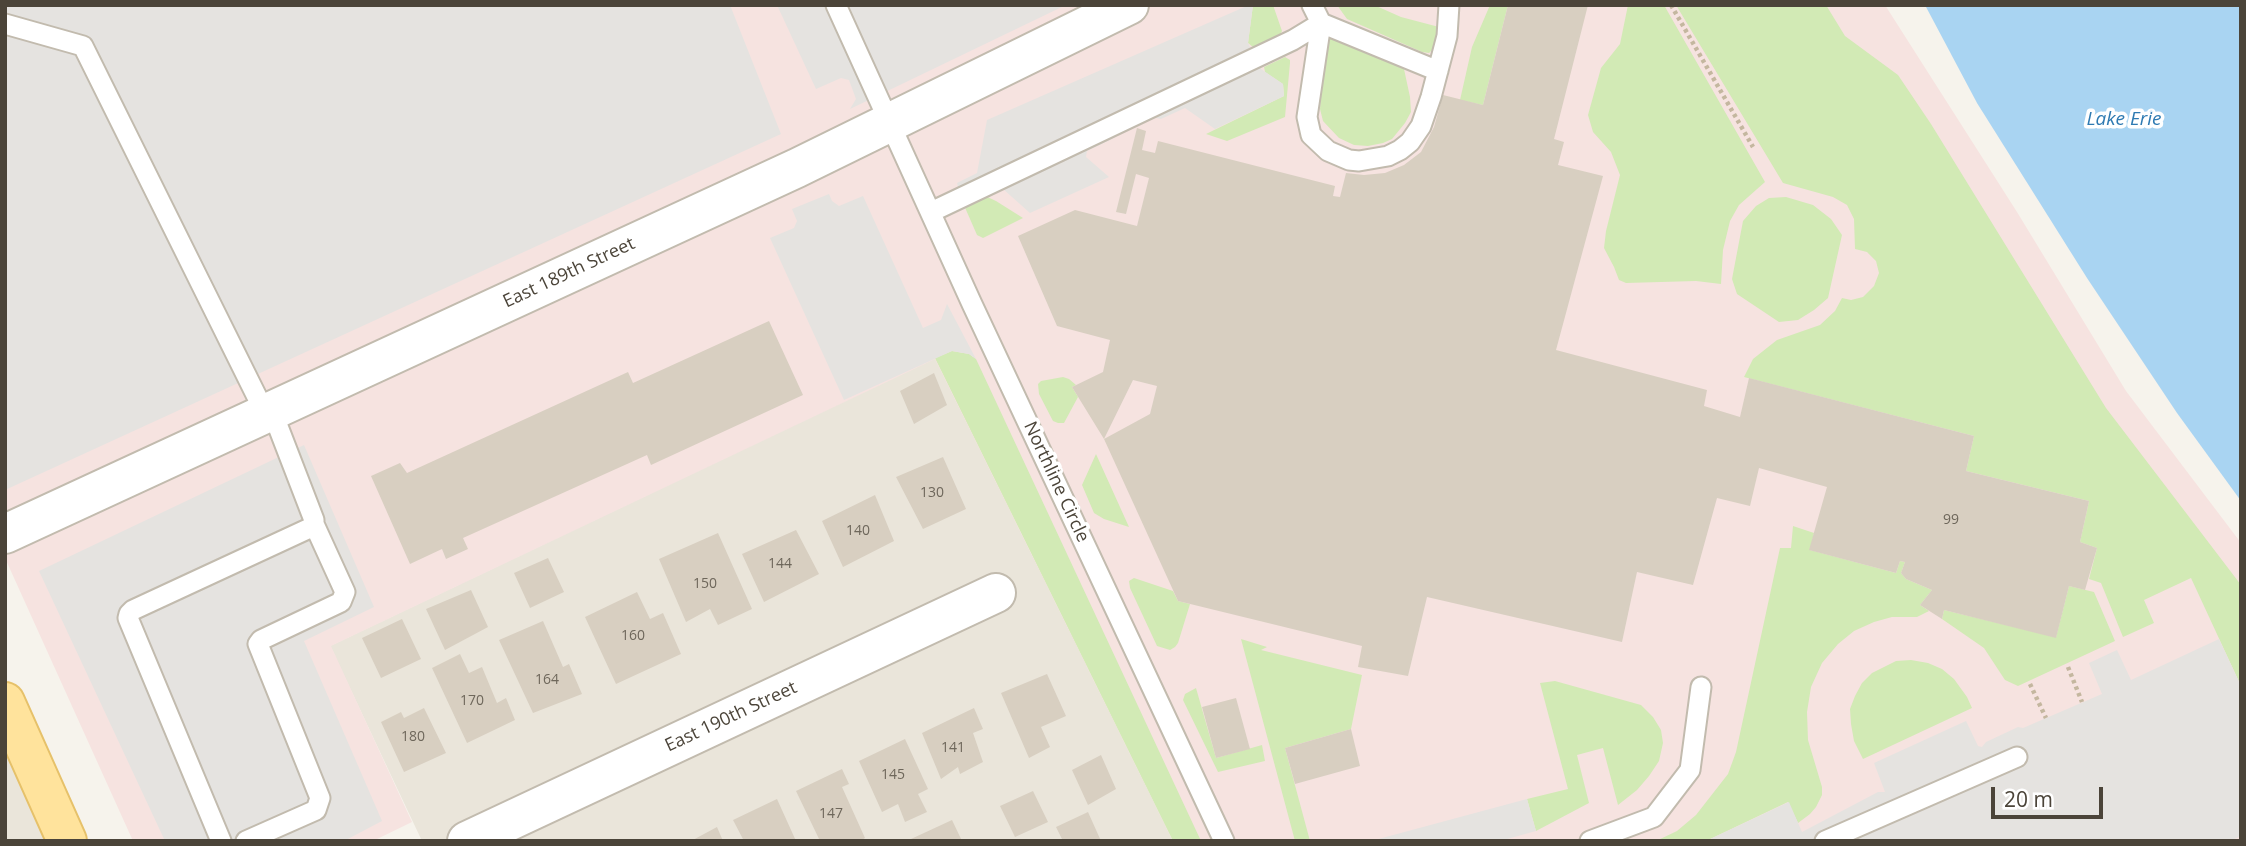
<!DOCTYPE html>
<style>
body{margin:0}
#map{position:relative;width:2246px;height:846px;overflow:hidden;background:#f6f3ec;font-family:"Open Sans",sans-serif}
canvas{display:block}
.frame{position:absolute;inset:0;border:7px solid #4b4439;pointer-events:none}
.scale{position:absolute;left:1991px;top:787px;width:112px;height:32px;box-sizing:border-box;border:4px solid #4b4439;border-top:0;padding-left:9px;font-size:21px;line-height:24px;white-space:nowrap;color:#4b4439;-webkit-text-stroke:5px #fff;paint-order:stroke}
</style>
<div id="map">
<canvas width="2246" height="846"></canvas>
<div class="frame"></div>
<div class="scale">20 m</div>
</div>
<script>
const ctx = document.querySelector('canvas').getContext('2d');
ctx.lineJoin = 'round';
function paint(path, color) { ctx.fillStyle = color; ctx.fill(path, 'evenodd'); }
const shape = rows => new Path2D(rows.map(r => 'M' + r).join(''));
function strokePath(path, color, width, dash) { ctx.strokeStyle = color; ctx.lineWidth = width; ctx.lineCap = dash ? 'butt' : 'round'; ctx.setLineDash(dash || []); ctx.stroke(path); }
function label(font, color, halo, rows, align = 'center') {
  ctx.font = font + ' "Open Sans",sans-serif'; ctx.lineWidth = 7; ctx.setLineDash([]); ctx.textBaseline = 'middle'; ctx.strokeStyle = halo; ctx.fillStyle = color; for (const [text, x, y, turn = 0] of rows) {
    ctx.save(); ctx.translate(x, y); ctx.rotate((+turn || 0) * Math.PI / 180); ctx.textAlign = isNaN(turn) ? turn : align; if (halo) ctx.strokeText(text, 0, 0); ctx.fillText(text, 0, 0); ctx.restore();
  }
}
paint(shape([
 [935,358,1173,841,422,841,330,646],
 [5,702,67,841,5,841]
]), '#eae5da');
paint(shape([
 [5,5,1885,5,2017,212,2126,391,2241,543,2241,841,1173,841,935,359,331,646,412,822,373,841,133,841,5,558]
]), '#f6e3e0');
paint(shape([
 [1253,5,1273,5,1282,31,1280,35,1253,47,1248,43],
 [1337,5,1374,5,1401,17,1439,27,1432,50,1429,53,1422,52,1347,19],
 [1490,5,1508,5,1483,105,1460,100,1472,47],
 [1628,5,1664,5,1765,182,1739,205,1730,221,1723,250,1721,284,1696,281,1626,283,1619,280,1614,267,1604,248,1606,231,1620,175,1611,152,1593,132,1588,115,1601,68,1620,44],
 [1676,5,1826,5,1845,36,1898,75,1931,124,2106,408,2241,585,2241,686,2191,578,2144,600,2154,623,2123,637,2101,583,2089,579,2097,548,2080,542,2089,501,1966,471,1974,436,1744,377,1753,359,1777,340,1820,325,1835,311,1842,298,1851,300,1863,297,1874,286,1879,273,1876,261,1867,252,1855,249,1854,219,1847,205,1833,197,1783,183],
 [1333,38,1404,69,1410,97,1411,112,1405,123,1392,139,1383,143,1368,146,1354,145,1339,138,1323,121,1320,109,1324,46,1327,40],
 [1285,57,1290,60,1290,63,1285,117,1227,141,1206,134,1284,96,1283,84,1265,72,1264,67],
 [983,195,996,201,1023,218,983,238,977,235,963,203],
 [1786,197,1813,205,1831,219,1842,235,1828,298,1814,310,1798,320,1779,322,1737,294,1732,279,1743,221,1756,206,1769,198],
 [952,351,969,354,976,359,1201,841,1173,841,935,358],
 [1063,377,1069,379,1076,385,1072,387,1078,397,1064,423,1058,423,1053,421,1039,394,1038,384,1041,381],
 [1096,454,1129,527,1104,519,1094,513,1082,485],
 [1793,526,1814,533,1810,550,1896,573,1900,561,1905,562,1901,573,1906,579,1932,590,1920,605,1929,611,1917,617,1892,617,1874,622,1854,631,1838,644,1822,663,1811,687,1807,712,1808,740,1822,787,1822,795,1816,807,1810,814,1798,823,1788,802,1706,841,1656,841,1677,831,1696,815,1728,774,1736,752,1780,548,1791,548],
 [1134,578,1173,591,1178,601,1190,604,1178,643,1175,647,1170,650,1157,646,1130,588,1129,581],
 [2069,586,2094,592,2115,641,2018,686,2005,680,1984,648,1942,619,1944,610,2056,637],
 [1241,639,1267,647,1261,650,1362,675,1351,729,1285,748,1310,841,1295,841],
 [1911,660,1928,663,1942,669,1954,679,1967,697,1972,708,1863,759,1854,741,1851,724,1850,709,1855,696,1862,683,1872,673,1896,661],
 [1555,681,1641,705,1653,717,1661,730,1663,743,1659,761,1649,776,1637,790,1618,805,1603,748,1577,755,1589,803,1536,831,1527,799,1568,789,1540,683],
 [1196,688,1216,758,1262,745,1265,761,1218,772,1183,700,1185,694]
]), '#d2eab5');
paint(shape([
 [5,5,730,5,781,134,5,490],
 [777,5,1066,5,850,109,856,99,849,80,841,78,816,89],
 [1249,5,1253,5,1248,43,1261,69,1283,84,1284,96,1215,129,1185,108,1161,119,1147,116,1112,139,1087,151,1086,157,1109,177,1030,213,1002,188,963,203,957,183,977,173,987,120],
 [829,194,832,201,839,206,863,196,923,328,941,320,947,304,976,359,969,354,952,351,844,400,770,238,794,228,797,221,792,209],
 [304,445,374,607,304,641,382,821,344,841,165,841,39,571],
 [2219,639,2241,686,2241,836,2230,841,1706,841,1789,802,1802,832,1878,792,1885,792,1874,763,1966,721,1978,746,1982,747,1986,742,2018,727,2023,728,2102,694,2089,663,2117,650,2131,680],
 [1527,799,1536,831,1500,841,1371,841]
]), '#e5e3e0');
paint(shape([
 [1925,5,2241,5,2241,501,2177,413,2087,278,1977,103]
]), '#a9d4f2');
paint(shape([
 [1508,5,1588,5,1554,139,1564,142,1558,165,1603,176,1556,350,1707,390,1704,406,1740,417,1749,378,1974,436,1966,471,2089,501,2080,542,2097,548,2085,590,2069,586,2056,638,1944,610,1942,619,1920,605,1932,590,1906,579,1901,573,1905,562,1900,561,1896,573,1809,550,1827,487,1759,468,1750,506,1717,498,1693,585,1637,572,1622,642,1427,597,1408,676,1358,667,1362,646,1178,601,1104,439,1150,414,1157,386,1133,380,1104,439,1072,387,1103,372,1110,340,1057,326,1018,236,1075,210,1137,226,1149,178,1136,174,1126,214,1116,212,1137,128,1146,131,1142,150,1155,153,1158,141,1335,186,1333,196,1340,197,1346,173,1364,175,1385,173,1404,165,1421,152,1434,127,1443,95,1483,105],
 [769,321,803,395,651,465,647,455,463,538,468,549,446,559,442,549,410,564,371,476,400,463,407,473,628,372,633,383],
 [934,373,947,405,914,424,900,391],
 [943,457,966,509,923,529,896,477],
 [875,495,894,541,843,567,822,521],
 [796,530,819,574,764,602,742,554],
 [718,533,752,609,718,625,710,609,686,622,659,559],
 [548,558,564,592,530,608,514,573],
 [471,590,488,627,445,650,426,609],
 [637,592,650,619,663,613,681,654,616,684,585,617],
 [402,619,421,659,381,678,362,638],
 [543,621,563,667,569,664,582,694,533,713,499,640],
 [460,654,469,673,482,667,497,703,506,698,515,720,467,743,432,668],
 [1047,674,1066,716,1041,727,1050,747,1029,758,1001,693],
 [1236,698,1250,749,1216,758,1202,707],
 [424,708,446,753,404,772,381,722,401,712,404,718],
 [974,708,983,729,973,733,983,762,960,774,958,767,941,779,922,733],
 [1351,729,1360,766,1295,784,1285,748],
 [905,739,928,789,918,794,927,812,905,822,898,804,882,812,859,761],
 [1101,755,1116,789,1088,805,1072,770],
 [842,769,849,784,842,787,865,838,860,841,820,841,796,791],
 [1033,791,1048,822,1015,837,1000,806],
 [777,799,796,841,744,841,733,820],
 [1088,812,1101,841,1063,841,1056,827],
 [952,820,962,841,912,841,911,839],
 [717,827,723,841,691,841]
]), '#d8cfc1');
const lane = shape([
 [836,5,972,304,1224,841],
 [1312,5,1321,23,1307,117,1311,135,1328,151,1349,160,1359,161,1388,156,1400,150,1410,142,1421,126,1431,97,1447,36,1449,5],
 [1321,23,1438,71],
 [5,24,83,46,265,413],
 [931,212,1293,40,1321,23],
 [221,841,128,618,129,614,133,610,312,527,314,524],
 [246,841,316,810,320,798,258,644,261,640,341,602,345,592,314,524,314,520,272,411],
 [1590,841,1654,817,1690,770,1701,687],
 [1825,841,2017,757]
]);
const street = shape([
 [5,534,797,168,1129,5],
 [467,841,996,593]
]);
const primary = shape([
 [5,702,67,841]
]);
strokePath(lane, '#c2bbae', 23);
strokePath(street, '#c2bbae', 42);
strokePath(primary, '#e6c16a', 42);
strokePath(shape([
 [1671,5,1753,147],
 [2068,667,2082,702],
 [2030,684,2046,718]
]), '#c4b79f', 4.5, [3.5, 3.5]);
strokePath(lane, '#fff', 19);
strokePath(street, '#fff', 38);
strokePath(primary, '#ffe39c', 38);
label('14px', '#6e675b', null, [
 ["130",932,493],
 ["99",1951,520],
 ["140",858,531],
 ["144",780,564],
 ["150",705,584],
 ["160",633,636],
 ["164",547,680],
 ["170",472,701],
 ["180",413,737],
 ["141",953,748],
 ["145",893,775],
 ["147",831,814]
]);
label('18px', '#4b4439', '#fff', [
 ["East 189th Street",569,273,-25],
 ["Northline Circle",1056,482,65],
 ["East 190th Street",731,717,-25]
]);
label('italic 19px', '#2e7ab2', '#fff', [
 ["Lake Erie",2124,120]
]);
</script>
